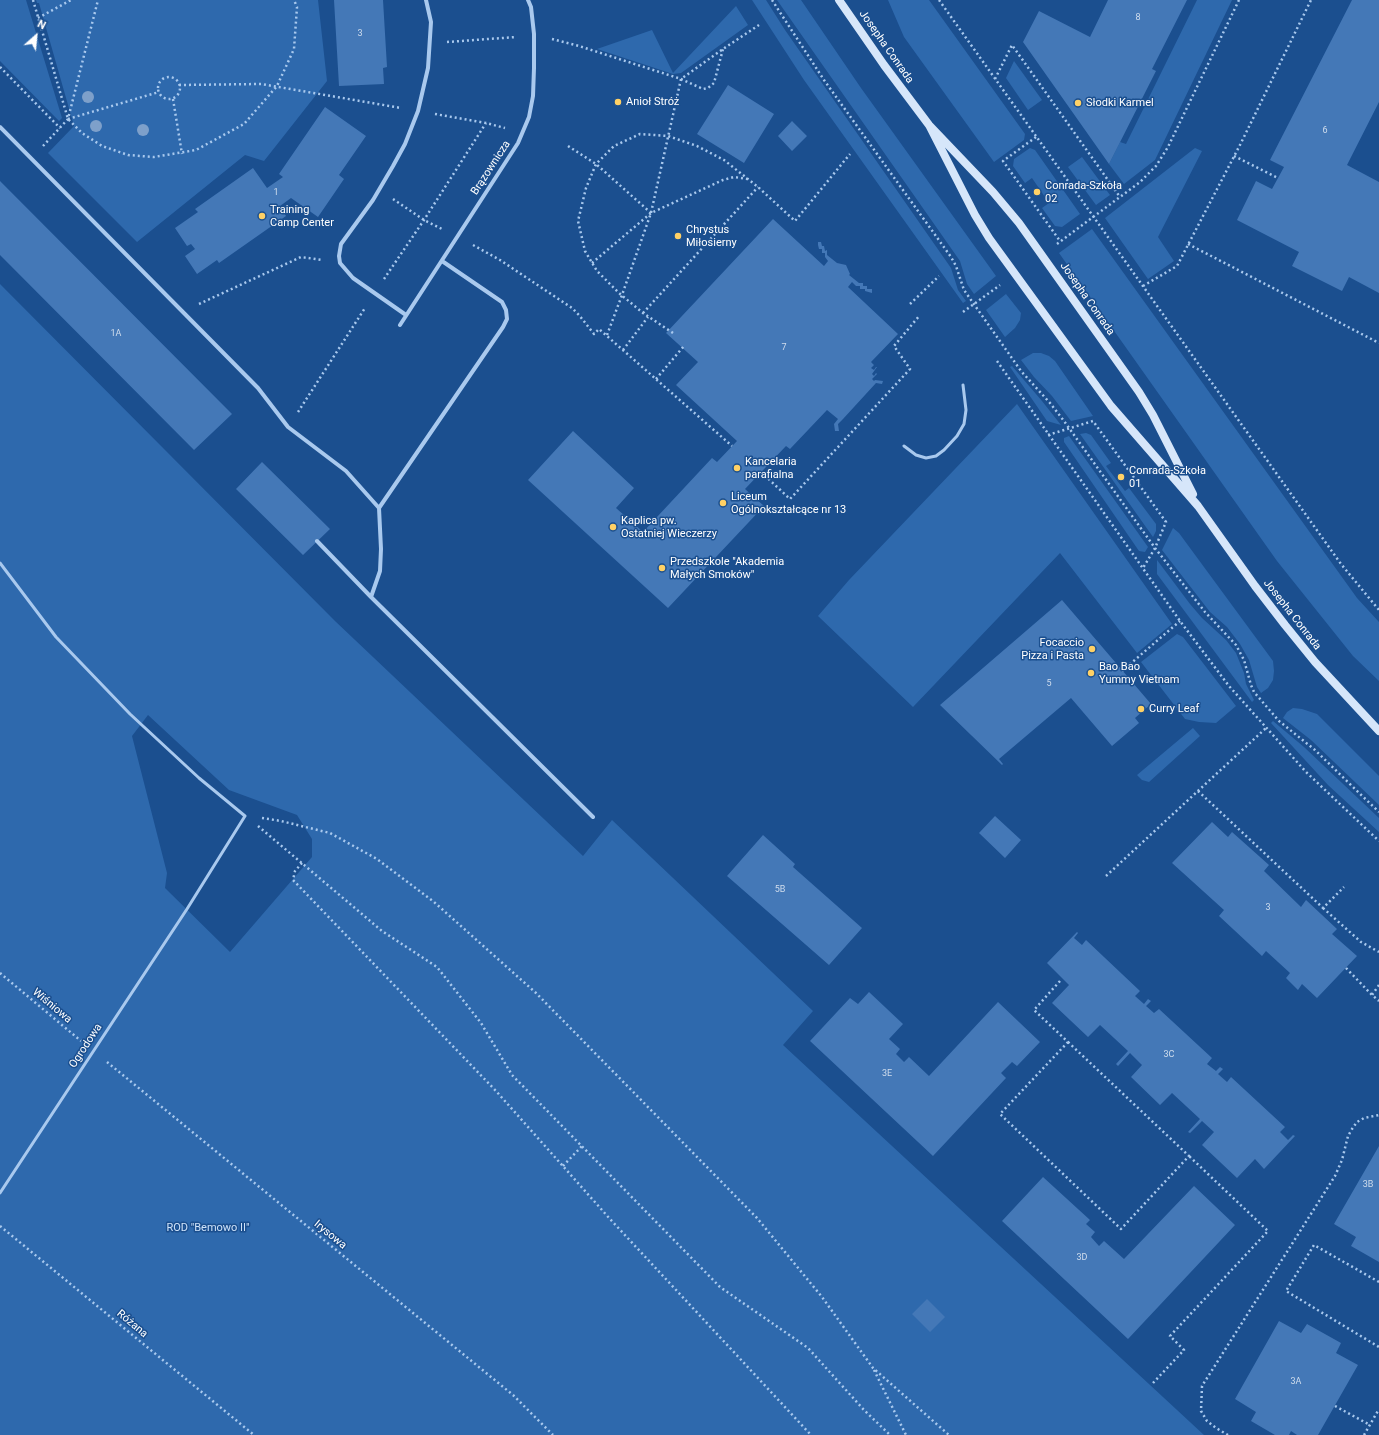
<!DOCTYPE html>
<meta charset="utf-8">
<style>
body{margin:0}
#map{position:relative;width:1379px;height:1435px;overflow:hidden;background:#1b4f8f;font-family:Roboto,sans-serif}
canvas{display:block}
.north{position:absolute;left:16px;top:16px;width:40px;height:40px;-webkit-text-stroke:3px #1b4f8f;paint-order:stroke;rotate:27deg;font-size:11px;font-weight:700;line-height:16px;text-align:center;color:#fff}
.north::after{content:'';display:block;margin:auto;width:14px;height:18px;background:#fff;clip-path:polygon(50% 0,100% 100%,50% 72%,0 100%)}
</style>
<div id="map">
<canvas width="1379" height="1435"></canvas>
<div class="north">N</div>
</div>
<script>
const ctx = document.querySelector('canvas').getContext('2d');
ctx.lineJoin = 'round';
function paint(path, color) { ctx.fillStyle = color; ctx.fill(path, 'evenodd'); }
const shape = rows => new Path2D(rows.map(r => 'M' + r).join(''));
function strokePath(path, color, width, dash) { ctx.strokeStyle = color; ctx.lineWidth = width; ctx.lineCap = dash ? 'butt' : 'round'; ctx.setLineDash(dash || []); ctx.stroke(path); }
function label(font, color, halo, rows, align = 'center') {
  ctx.font = font + ' Roboto,sans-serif'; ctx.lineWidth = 3; ctx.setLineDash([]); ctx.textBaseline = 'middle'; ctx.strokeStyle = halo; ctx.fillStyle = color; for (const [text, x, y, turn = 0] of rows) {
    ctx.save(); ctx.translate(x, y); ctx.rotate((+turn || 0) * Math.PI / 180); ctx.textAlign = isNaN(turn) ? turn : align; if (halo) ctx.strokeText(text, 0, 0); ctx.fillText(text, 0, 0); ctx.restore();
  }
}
paint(shape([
 [0,0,26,0,62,118,59,121,0,61],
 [36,0,318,0,327,81,264,161,245,155,137,242,48,153,74,126,39,3,37,3],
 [752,0,766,0,785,30,951,268,958,290,966,301,963,303,804,80],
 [777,0,801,0,861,88,996,276,974,294,967,284,960,261],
 [888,0,929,0,1025,134,1024,140,994,162,904,37],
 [1197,0,1232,0,1155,160,1124,184,1109,164,1120,142,1126,144],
 [736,6,748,25,681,73,673,74,597,49,652,30,673,73],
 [1014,61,1042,100,1028,110,1006,78],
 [1030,148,1035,150,1080,214,1062,227,1055,226,1042,208,1049,203,1032,178,1025,183,1013,166,1014,159],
 [1195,148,1202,151,1158,237,1174,261,1148,279,1105,218],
 [1082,157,1110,195,1096,205,1068,167],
 [1092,229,1357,598,1379,622,1379,681,1353,656,1277,561,1059,253],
 [0,284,335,621,583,856,612,820,813,1011,783,1045,1204,1435,0,1435],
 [148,715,229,790,297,815,312,839,312,857,230,952,165,888,167,873,132,736],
 [1006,294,1021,313,1020,320,1015,328,1005,337,986,310],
 [1033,353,1041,353,1049,356,1055,361,1093,416,1071,421,1052,396,1034,377,1021,360],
 [1012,366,1042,401,1061,425,1047,421,1010,367],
 [1017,404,1172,624,1137,653,1060,553,913,707,818,616,849,580],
 [1086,433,1091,435,1111,463,1106,466,1125,491,1129,488,1156,524,1156,531,1153,537,1080,434],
 [1069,436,1148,547,1145,552,1139,551,1064,442,1064,438],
 [1173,528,1179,533,1273,661,1274,671,1273,680,1268,688,1261,693,1257,687,1249,660,1240,644,1227,627,1210,612,1162,550],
 [1157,560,1190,604,1202,618,1226,640,1236,653,1244,673,1246,684,1254,700,1252,702,1157,574],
 [1177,634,1183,637,1236,706,1216,723,1199,722,1185,719,1141,662],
 [1293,708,1302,709,1317,714,1379,776,1379,805,1311,740,1283,718,1287,712],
 [1273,721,1304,747,1379,818,1379,832,1328,785,1271,723],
 [1193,728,1200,736,1149,782,1142,780,1137,775]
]), '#2e69ad');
paint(shape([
 [334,0,383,0,387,67,383,68,384,84,339,86],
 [1108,0,1187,0,1152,69,1156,71,1109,164,1023,42,1039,11,1090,37],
 [1352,0,1379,0,1379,102,1347,165,1379,182,1379,293,1349,277,1342,291,1292,266,1299,252,1237,220,1256,181,1272,189,1284,167,1270,160],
 [728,85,774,114,744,163,697,134],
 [325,107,366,136,339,175,344,179,318,217,291,198,280,206,286,216,219,263,217,260,197,274,185,256,195,249,191,244,187,246,175,228,198,212,195,209,253,168,267,188,283,177,279,174],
 [792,121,807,136,792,151,778,136],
 [0,181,232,414,194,450,0,255],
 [773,219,824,266,828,261,825,257,825,253,822,253,822,249,819,249,818,245,818,242,821,242,822,246,824,246,825,251,827,250,827,255,837,263,846,265,850,274,849,275,859,283,863,283,863,286,867,286,867,289,872,289,872,293,865,291,865,289,860,289,860,286,856,286,852,282,848,287,898,334,871,362,874,365,871,368,874,370,876,367,877,367,872,374,874,376,876,373,877,374,872,379,874,381,875,380,883,381,882,384,876,383,843,419,838,424,839,431,835,431,834,424,838,419,827,410,790,449,786,446,745,489,764,506,668,608,528,480,573,431,634,488,616,508,643,532,712,458,717,462,737,441,676,385,698,362,666,333],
 [262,462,330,529,303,555,236,489],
 [1062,600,1151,704,1135,718,1139,723,1112,746,1071,698,999,759,1003,764,1002,765,940,705],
 [995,816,1021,840,1005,858,979,833],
 [1212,822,1228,837,1232,832,1269,865,1264,871,1301,907,1306,900,1337,929,1332,934,1357,956,1317,998,1302,984,1298,990,1286,978,1290,973,1266,951,1262,956,1219,916,1224,910,1172,863],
 [763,835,795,864,793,867,862,928,829,965,727,876],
 [1077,932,1078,933,1074,938,1082,945,1086,940,1140,991,1135,996,1144,1004,1148,999,1151,1001,1146,1006,1154,1013,1159,1009,1212,1058,1207,1064,1216,1071,1220,1067,1223,1069,1218,1074,1227,1082,1231,1077,1285,1127,1280,1132,1288,1140,1293,1135,1295,1136,1264,1169,1255,1159,1237,1178,1202,1145,1214,1132,1202,1121,1190,1133,1188,1132,1200,1119,1172,1093,1160,1105,1131,1077,1142,1065,1130,1053,1118,1066,1116,1064,1128,1051,1100,1025,1088,1037,1052,1003,1069,985,1047,963],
 [869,992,903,1024,889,1039,900,1049,896,1054,904,1062,909,1057,929,1076,998,1002,1040,1042,1017,1066,1012,1062,1001,1073,1006,1078,933,1156,810,1041,850,998,858,1004],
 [1379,1146,1379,1262,1351,1246,1356,1237,1334,1224],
 [1043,1177,1090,1220,1086,1224,1095,1232,1091,1237,1099,1246,1104,1241,1124,1259,1194,1186,1235,1225,1128,1339,1002,1221],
 [927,1299,945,1317,930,1332,912,1314],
 [1279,1321,1301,1333,1307,1324,1341,1343,1336,1353,1358,1365,1318,1435,1297,1435,1291,1431,1289,1435,1275,1435,1251,1421,1256,1412,1235,1399]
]), '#4478b7');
strokePath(shape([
 [33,0,68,119,82,133,102,146,128,155,154,157,196,150,244,124,277,86,294,49,297,7,294,0],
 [772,0,824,80,951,257,956,266,964,290,1021,371,1050,403,1064,421,1155,548,1205,612,1236,645,1244,660,1251,685,1254,692,1279,721,1315,750,1355,789,1379,812],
 [939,0,1341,564,1379,610],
 [38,18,71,0],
 [552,39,579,46,681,79,703,89,708,88,714,83,723,49],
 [447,42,516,37],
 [0,67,60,128],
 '158 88a11 11 0 1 1 22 0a11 11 0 1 1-22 0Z',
 [995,79,1012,45,1120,197],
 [179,85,261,84,401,108],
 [173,99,182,154],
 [435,114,486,123,505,128],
 [68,119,159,92],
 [1036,137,1003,161,1060,241],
 [43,146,68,119,98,0],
 [568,146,596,164,651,213],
 [1234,156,1278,178],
 [393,199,424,220,442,229],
 [1057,244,1140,182,1156,166,1168,147,1239,0],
 [1188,244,1379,343],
 [473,245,500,260,572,308,579,315,594,334,599,329,732,446],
 [592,263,651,213,723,180,734,177,747,179],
 [384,279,424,220,486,123],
 [1143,286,1177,266,1241,143,1311,0],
 [199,304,301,257,322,260],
 [910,304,939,276],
 [963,312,1000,285],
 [643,313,758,187],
 [673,333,643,313,619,293,597,271,585,251,578,221,586,188,596,164,614,146,640,134,668,136,697,146,724,160,758,187,795,221,850,154],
 [607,335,622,295,651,213,681,79,723,49,759,25],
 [623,350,648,317],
 [997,361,1180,621,1229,686,1306,772,1379,841],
 [656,379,684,346],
 [298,412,365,308],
 [1048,435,1093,421,1166,522,1155,548,1143,568],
 [761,472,790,499,910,369,894,346,920,315],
 [1122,671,1180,621],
 [1198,791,1323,908,1344,887],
 [262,818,281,821,330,833,377,859,434,902,536,993,757,1218,822,1297,873,1368,949,1435],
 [258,826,382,931,437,967,481,1023,512,1075,720,1287,808,1348,864,1410,890,1435],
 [302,863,295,871,293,880,496,1091,610,1219,811,1435],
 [1106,876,1266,728],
 [1323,908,1361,942,1379,952],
 [1346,968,1372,995],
 [0,973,81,1041],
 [1060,981,1034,1010,1068,1042],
 [1379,985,1372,995,1379,1001],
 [1068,1042,1189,1156,1121,1229,1000,1114,1068,1042],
 [107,1062,513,1395,553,1435],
 [563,1166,582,1146],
 [0,1226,254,1435],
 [1379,1282,1314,1245,1286,1291,1379,1347],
 [874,1370,906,1435],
 [1153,1383,1184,1350,1170,1336,1268,1231,1189,1156],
 [1335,1406,1370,1425],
 [1228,1435,1216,1428,1207,1421,1201,1411,1202,1386,1335,1176,1342,1160,1348,1136,1352,1129,1357,1122,1364,1118,1379,1115],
 [1364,1435,1379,1409]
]), '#a9c9ee', 2.5, [2, 3]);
strokePath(shape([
 [904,446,916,455,926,458,936,456,944,450,957,436,964,424,966,410,963,385],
 [0,563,56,637,130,714,199,778,245,816,187,909,0,1193]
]), '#a9c9ee', 3);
strokePath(shape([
 [0,127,258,388,288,427,346,471,379,508],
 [442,261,502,302,506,310,507,319,503,327,379,508,381,549,380,571,371,597,593,817],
 [406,315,353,278,340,263,339,256,341,244,373,200,393,166,405,144,418,111,428,68,431,22,426,0],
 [400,325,518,143,529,117,533,96,534,68,534,34,531,7,528,0],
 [317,541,371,597]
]), '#a9c9ee', 4);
strokePath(shape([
 [839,0,884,65,929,125,993,192,1019,223,1139,392,1153,415,1193,494],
 [929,125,975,215,989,238,1111,406,1198,506,1255,586,1285,625,1315,662,1379,731]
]), '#d6e6fa', 8);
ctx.fillStyle = '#7ea0ca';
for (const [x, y] of [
 [88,97],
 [96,126],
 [143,130]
]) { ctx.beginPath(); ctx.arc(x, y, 6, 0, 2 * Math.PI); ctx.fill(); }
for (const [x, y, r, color] of [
 [618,102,4,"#ffd166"],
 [1078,103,4,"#ffd166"],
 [1037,192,4,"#ffd166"],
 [262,216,4,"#ffd166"],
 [678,236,4,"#ffd166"],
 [737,468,4,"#ffd166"],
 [1121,477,4,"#ffd166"],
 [723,503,4,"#ffd166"],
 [613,527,4,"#ffd166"],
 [662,568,4,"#ffd166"],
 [1092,649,4,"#ffd166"],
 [1091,673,4,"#ffd166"],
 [1141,709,4,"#ffd166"]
]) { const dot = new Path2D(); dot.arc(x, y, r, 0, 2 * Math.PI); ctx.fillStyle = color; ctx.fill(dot); strokePath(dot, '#1b4f8f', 1.5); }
label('9px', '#d0dded', null, [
 ["8",1138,18],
 ["3",360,34],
 ["6",1325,131],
 ["1",276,193],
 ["1A",116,334],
 ["7",784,348],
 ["5",1049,684],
 ["5B",780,890],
 ["3",1268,908],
 ["3C",1169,1055],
 ["3E",887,1074],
 ["3B",1368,1185],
 ["3D",1082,1258],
 ["3A",1296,1382]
]);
label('11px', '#fff', '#1b4f8f', [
 ["Josepha Conrada",886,47,55],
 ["Brązownicza",491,168,-57],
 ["Josepha Conrada",1087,299,55],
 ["Josepha Conrada",1292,615,52],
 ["Wiśniowa",52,1006,40],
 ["Ogrodowa",86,1046,-57],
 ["Irysowa",330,1235,39],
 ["Różana",132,1324,40]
]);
label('11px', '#fff', '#1b4f8f', [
 ["Anioł Stróż",626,102],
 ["Słodki Karmel",1086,103],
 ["Conrada-Szkoła",1045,186],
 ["02",1045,199],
 ["Training",270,210],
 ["Camp Center",270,223],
 ["Chrystus",686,230],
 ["Miłosierny",686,243],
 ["Kancelaria",745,462],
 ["parafialna",745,475],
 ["Conrada-Szkoła",1129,471],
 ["01",1129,484],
 ["Liceum",731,497],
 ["Ogólnokształcące nr 13",731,510],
 ["Kaplica pw.",621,521],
 ["Ostatniej Wieczerzy",621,534],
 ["Przedszkole \"Akademia",670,562],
 ["Małych Smoków\"",670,575],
 ["Focaccio",1084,643,"right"],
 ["Pizza i Pasta",1084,656,"right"],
 ["Bao Bao",1099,667],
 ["Yummy Vietnam",1099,680],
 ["Curry Leaf",1149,709]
], 'left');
label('11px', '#cfe3fa', '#1b4f8f', [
 ["ROD \"Bemowo II\"",208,1228]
]);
</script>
